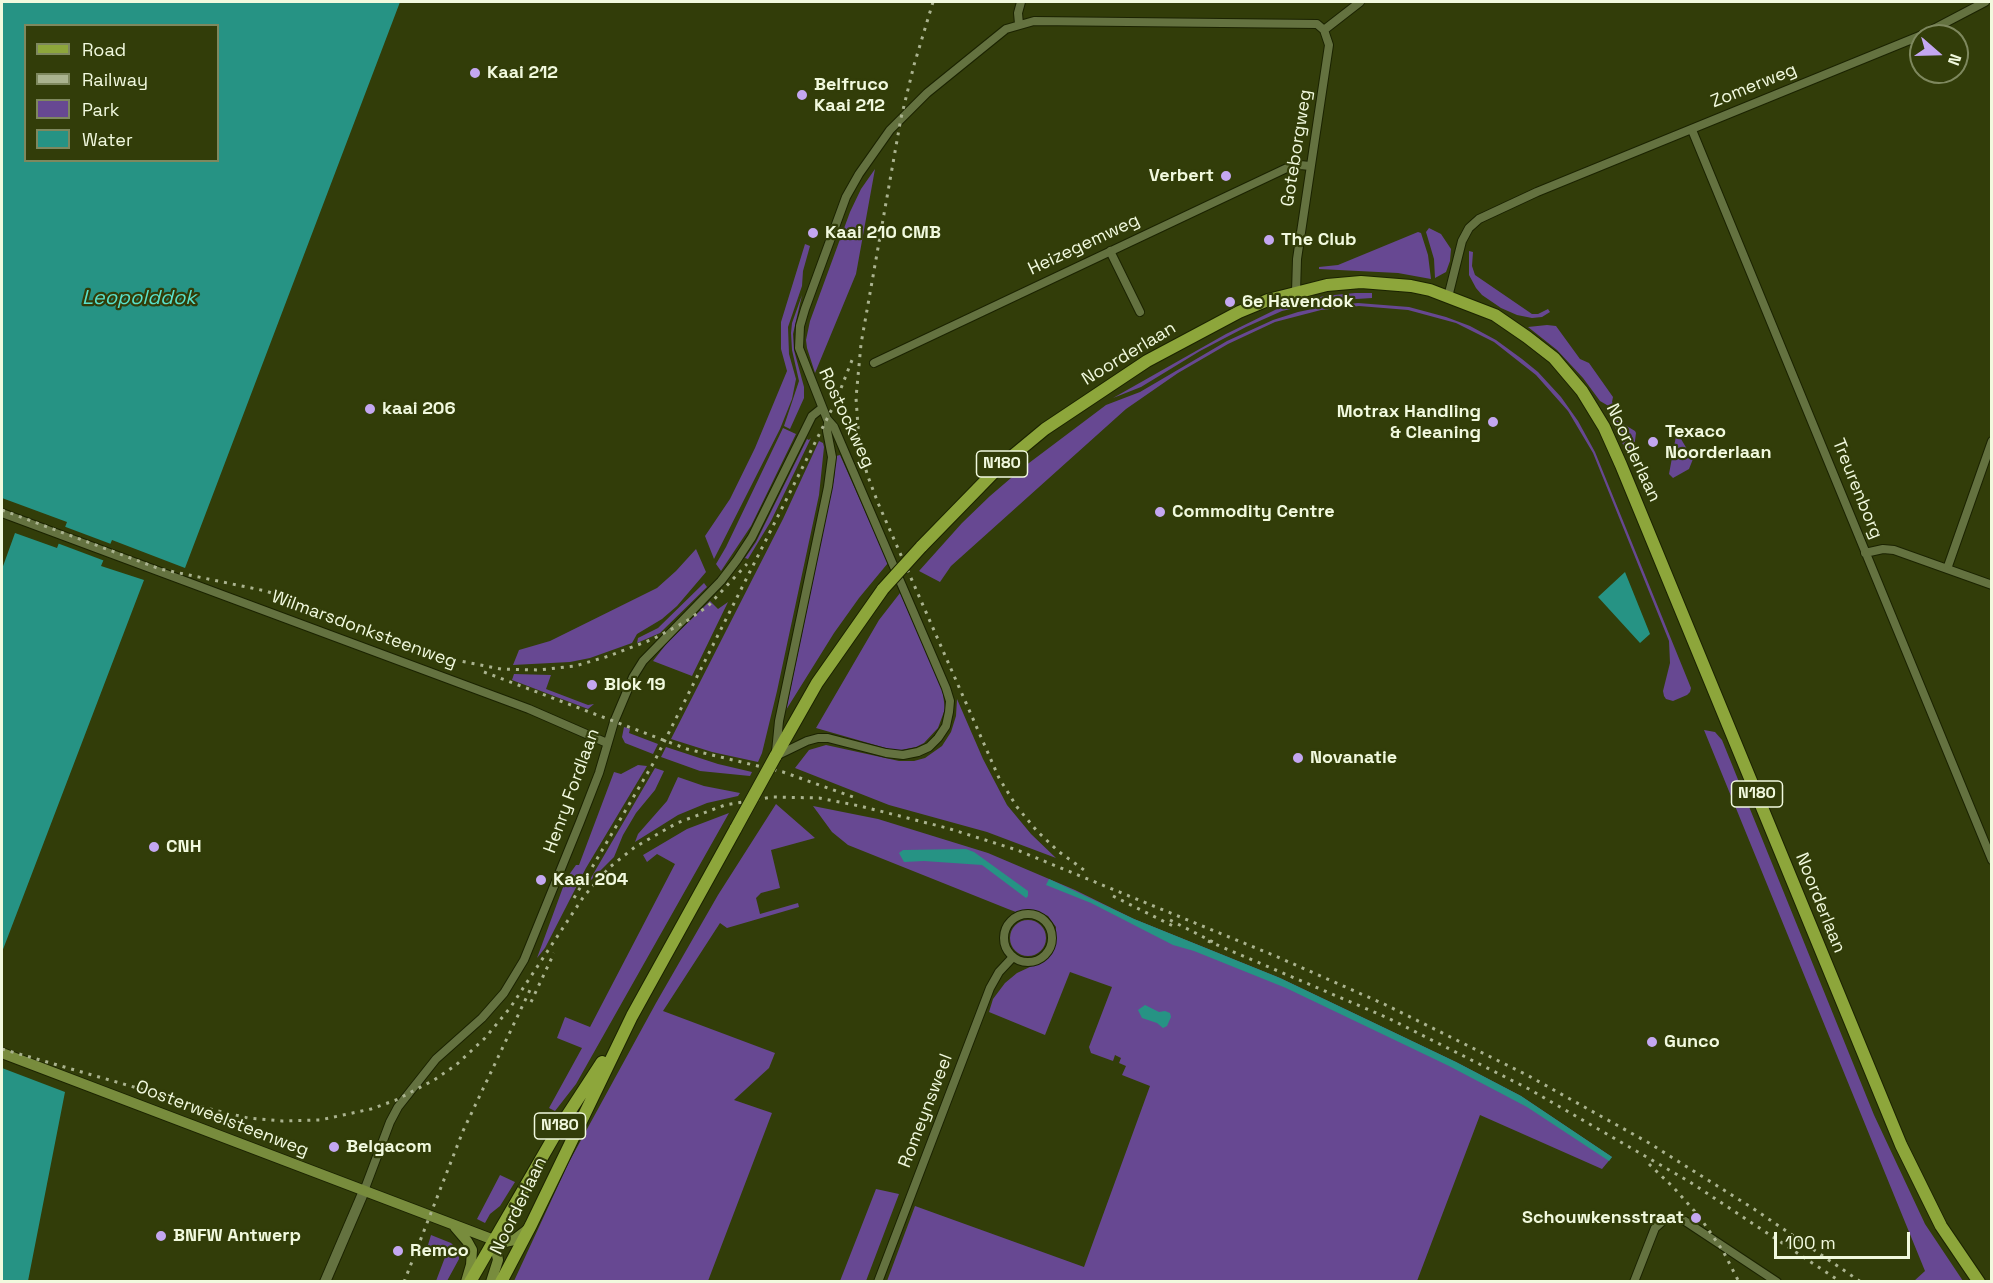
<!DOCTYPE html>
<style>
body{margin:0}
#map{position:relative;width:1993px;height:1283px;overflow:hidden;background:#323d09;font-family:"Space Grotesk",sans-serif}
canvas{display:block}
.frame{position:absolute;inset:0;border:3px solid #f1f9de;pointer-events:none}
.legend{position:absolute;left:24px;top:24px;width:195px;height:138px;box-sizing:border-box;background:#323d09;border:2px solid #7e885e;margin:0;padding:8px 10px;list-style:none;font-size:18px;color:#f1f9de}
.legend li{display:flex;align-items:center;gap:12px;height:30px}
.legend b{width:30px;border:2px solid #7e885e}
.north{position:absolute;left:1909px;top:24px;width:60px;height:60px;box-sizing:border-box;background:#323d09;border:2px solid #7e885e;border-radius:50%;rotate:110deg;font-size:16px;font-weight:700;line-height:24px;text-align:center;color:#f1f9de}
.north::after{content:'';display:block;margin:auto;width:21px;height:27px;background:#c4a7f1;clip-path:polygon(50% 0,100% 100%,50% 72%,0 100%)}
.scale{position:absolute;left:1774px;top:1232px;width:136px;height:27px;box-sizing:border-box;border:3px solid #f1f9de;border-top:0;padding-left:8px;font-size:18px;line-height:21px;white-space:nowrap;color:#f1f9de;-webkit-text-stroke:4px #323d09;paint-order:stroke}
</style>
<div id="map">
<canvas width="1993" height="1283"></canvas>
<div class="frame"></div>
<ul class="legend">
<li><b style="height:8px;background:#8da63b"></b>Road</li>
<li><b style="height:8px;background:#aab38f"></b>Railway</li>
<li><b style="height:16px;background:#674892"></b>Park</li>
<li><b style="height:16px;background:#269384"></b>Water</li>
</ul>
<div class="north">N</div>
<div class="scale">100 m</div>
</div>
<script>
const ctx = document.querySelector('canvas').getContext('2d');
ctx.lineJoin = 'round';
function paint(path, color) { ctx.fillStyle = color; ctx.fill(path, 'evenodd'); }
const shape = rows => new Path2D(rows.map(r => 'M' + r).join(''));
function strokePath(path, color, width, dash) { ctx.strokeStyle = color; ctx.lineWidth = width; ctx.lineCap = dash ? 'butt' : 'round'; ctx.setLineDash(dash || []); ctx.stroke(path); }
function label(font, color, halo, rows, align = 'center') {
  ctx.font = font + ' "Space Grotesk",sans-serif'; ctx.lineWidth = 4.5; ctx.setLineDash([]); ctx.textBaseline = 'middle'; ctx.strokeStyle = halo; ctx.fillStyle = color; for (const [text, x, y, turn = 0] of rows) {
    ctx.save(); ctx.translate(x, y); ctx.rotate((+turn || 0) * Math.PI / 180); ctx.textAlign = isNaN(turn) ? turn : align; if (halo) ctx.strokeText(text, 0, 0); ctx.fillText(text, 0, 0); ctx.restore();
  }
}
paint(shape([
 [875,169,856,274,815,373,807,348,806,340,810,321,850,212,861,189],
 [1429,228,1441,234,1451,249,1450,261,1446,272,1435,278,1434,259,1426,232],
 [1418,232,1421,233,1428,255,1431,279,1398,273,1319,269,1319,267,1338,265],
 [805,244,810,246,803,271,802,286,788,327,789,354,796,379,792,399,780,429,714,559,705,536,730,499,755,448,787,371,781,349,781,322],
 [1469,251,1473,252,1472,266,1475,275,1532,314,1538,314,1548,309,1550,312,1542,317,1532,318,1517,315,1501,308,1482,295,1476,288,1469,275],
 [1355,293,1372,293,1372,298,1325,301,1282,311,1246,327,1200,351,1141,387,1113,398,1226,334,1279,308,1324,296],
 [802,295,793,334,794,350,804,387,804,398,790,429,784,426,799,381,792,350,791,333,792,323],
 [1358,303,1409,307,1446,317,1470,326,1496,340,1522,359,1538,372,1561,397,1578,421,1595,452,1691,688,1690,692,1687,695,1673,701,1666,699,1664,696,1663,691,1670,663,1669,641,1593,453,1568,411,1536,375,1494,342,1456,323,1408,310,1359,306,1321,310,1275,322,1228,344,1178,373,1126,409,951,566,940,582,919,571,962,523,990,496,1025,466,1106,405,1140,392,1227,341,1273,320,1298,312,1322,307],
 [1547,325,1556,326,1580,359,1589,363,1613,397,1612,402,1617,411,1600,401,1583,378,1557,350,1528,327],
 [1610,416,1635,431,1636,433,1633,456,1630,460],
 [783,428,796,434,751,526,721,571,716,564,726,547],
 [1678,434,1693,459,1689,469,1673,478,1669,474,1676,436],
 [811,438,771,521,748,559,745,558,756,542,807,439,809,440],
 [819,441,823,443,824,447,819,495,777,691,762,753,758,762,712,752,671,739,783,519],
 [840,455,888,563,859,598,834,633,786,710,834,479,836,456],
 [696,549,706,572,677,606,662,619,637,634,632,643,590,658,570,662,513,665,519,650,550,641,657,588,676,571],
 [704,583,707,587,660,633,637,643,638,638,658,628],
 [900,593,942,687,945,709,938,728,924,743,916,747,896,751,816,728,879,620],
 [710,601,718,609,728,602,692,676,653,661,667,643],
 [514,674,551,675,546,689,588,705,594,704,588,709,512,680],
 [957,699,983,759,1007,805,1031,834,1056,858,987,832,889,805,795,768,809,750,826,745,899,761,914,761,925,758,942,746,951,732,956,716],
 [624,727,630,729,629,733,658,744,653,754,625,743,622,737],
 [1704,730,1715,732,1722,740,1874,1115,1925,1224,1963,1281,1914,1281,1925,1271],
 [666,747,718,764,752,772,750,776,700,771,661,757],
 [638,765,647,766,586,868,545,948,537,958,566,879,576,865,579,865,614,772,621,774],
 [655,768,664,771,655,790,636,813,623,835,614,857,588,883],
 [678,777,704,786,740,793,738,796,707,803,678,815,635,842,638,834,667,801],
 [776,804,815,838,771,850,780,888,761,893,756,898,760,914,798,903,799,907,727,928,720,923,663,1011,775,1053,769,1068,734,1100,772,1113,708,1281,514,1281,569,1162,656,1003,718,895],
 [813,806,878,819,988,853,1075,890,1134,919,1280,978,1456,1062,1521,1096,1612,1157,1602,1169,1480,1115,1417,1281,887,1281,915,1206,1084,1267,1150,1086,1122,1075,1126,1066,1119,1063,1121,1058,1115,1055,1113,1061,1091,1053,1089,1047,1112,987,1070,972,1045,1035,989,1012,993,999,1005,983,1017,973,1047,959,1054,949,1056,927,1048,916,1037,911,1028,909,1016,912,1008,909,848,845,832,832],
 [729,813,576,1084,555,1111,549,1108,582,1048,557,1038,565,1017,590,1027,675,864,657,854,647,862,643,855,687,829],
 '1010 938a18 18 0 1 1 36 0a18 18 0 1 1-36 0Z',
 [500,1175,515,1182,500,1206,490,1214,485,1223,477,1219],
 [876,1189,899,1194,866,1281,840,1281],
 [431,1235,451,1243,459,1251,459,1259,447,1281,436,1281,447,1252,428,1245]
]), '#674892');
paint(shape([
 [2,2,400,2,185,568,112,540,101,566,144,580,2,952,2,569,15,533,57,548,67,522,2,498],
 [26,26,218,26,218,160,26,160],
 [1625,572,1650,634,1640,643,1598,597],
 [966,849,974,852,1028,891,1028,896,1026,898,982,865,924,861,904,862,899,853,903,850],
 [1049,879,1134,919,1280,978,1456,1062,1521,1096,1612,1157,1609,1161,1527,1107,1449,1066,1286,988,1194,951,1173,945,1091,903,1046,885],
 [1145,1005,1159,1012,1165,1011,1170,1013,1171,1017,1167,1026,1163,1028,1157,1023,1142,1018,1138,1010],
 [2,1068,65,1092,28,1281,2,1281]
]), '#269384');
paint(shape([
 [63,526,111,544,105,561,57,543]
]), '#323d09');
const minor = shape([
 [1019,24,1018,13,1021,2],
 [1324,30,1360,2],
 [1692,130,1992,860],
 [1110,251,1140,312],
 [1448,297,1462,241,1469,228,1479,219,1537,192,1922,35,1985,2],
 [874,363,1289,167,1300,165,1310,166],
 [2,513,529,709,607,743],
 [1865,553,1883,549,1894,550,1992,585],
 [1947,569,1992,441],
 [776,752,779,721,828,487,832,457,827,431,828,423],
 [776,756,807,741,818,738,828,738,886,753,903,755,918,752,929,747,938,738,946,726,949,712,950,701,946,688,834,427,827,419,799,348,800,326,805,309,846,197,859,174,890,130,927,93,1006,29,1034,21,1317,24,1324,30,1329,45,1297,259,1296,292],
 '1004 938a24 24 0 1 1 48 0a24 24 0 1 1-48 0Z',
 [364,1191,390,1122,398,1107,436,1059,482,1018,504,993,524,960,580,822,599,773,614,722,633,677,643,661,721,581,737,560,752,537,812,416,822,408],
 [878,1282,990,988,999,972,1013,957],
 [1634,1282,1655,1228,1664,1220,1672,1218,1685,1221,1777,1282]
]);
const tertiary = shape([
 [325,1282,364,1191]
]);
const secondary = shape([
 [2,1053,494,1240,505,1242,514,1240,527,1230],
 [455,1227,467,1241,472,1250,471,1265,466,1282],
 [491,1282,498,1260,494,1240]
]);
const primary = shape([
 [921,547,998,468,1045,429,1147,361,1239,312,1268,300,1327,285,1361,282,1411,286,1430,290,1495,315,1527,337,1554,358,1582,391,1604,427,1621,465,1901,1145,1941,1226,1979,1282],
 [775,757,817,683,883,589],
 [470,1282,559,1128,602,1062],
 [501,1282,531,1225,632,1016,736,828]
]);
strokePath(minor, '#1b2300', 10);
strokePath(tertiary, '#1b2300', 12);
strokePath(secondary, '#1b2300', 12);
strokePath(primary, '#1b2300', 14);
strokePath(minor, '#647240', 8);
strokePath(tertiary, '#647240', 10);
strokePath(secondary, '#788c3d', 10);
strokePath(primary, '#8da63b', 12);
strokePath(shape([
 [933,2,914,65,901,118,861,344,856,398,859,440,867,474,878,503,999,778,1017,807,1037,831,1058,851,1084,870],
 [2,510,160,569,266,591,450,659,501,669,539,670,575,666,609,656,653,639,685,622,708,606,747,564],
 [484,672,687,749,783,772,853,797],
 [1113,896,1175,927],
 [574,898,654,762,836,401,854,355],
 [1170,920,1215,943],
 [1208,941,1388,1018,1529,1089,1690,1182,1841,1282],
 [531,1002,554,953],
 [2,1049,210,1109,248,1118,282,1121,320,1120,371,1109,396,1100,434,1080,456,1065,485,1038,510,1008,584,896,610,867,635,847,677,823,725,805,772,797,819,798,860,806,947,828,1017,850,1273,955,1384,1004,1527,1075,1649,1143,1754,1209,1861,1282],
 [1649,1164,1674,1188,1699,1216,1723,1251,1739,1282],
 [404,1282,463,1131,530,990]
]), '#aab38f', 3, [3, 6]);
const primaryBridge = shape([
 [883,589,921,547],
 [736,828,775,757]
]);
strokePath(primaryBridge, '#1b2300', 14, []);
strokePath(primaryBridge, '#8da63b', 12);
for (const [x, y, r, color] of [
 [475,73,6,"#c4a7f1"],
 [802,95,6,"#c4a7f1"],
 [1226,176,6,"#c4a7f1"],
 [813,233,6,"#c4a7f1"],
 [1269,240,6,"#c4a7f1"],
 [1230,302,6,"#c4a7f1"],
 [370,409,6,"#c4a7f1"],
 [1493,422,6,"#c4a7f1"],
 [1653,442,6,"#c4a7f1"],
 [1160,512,6,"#c4a7f1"],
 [592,685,6,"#c4a7f1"],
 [1298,758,6,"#c4a7f1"],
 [154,847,6,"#c4a7f1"],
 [541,880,6,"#c4a7f1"],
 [1652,1042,6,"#c4a7f1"],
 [334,1147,6,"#c4a7f1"],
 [1696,1218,6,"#c4a7f1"],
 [161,1236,6,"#c4a7f1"],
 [398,1251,6,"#c4a7f1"]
]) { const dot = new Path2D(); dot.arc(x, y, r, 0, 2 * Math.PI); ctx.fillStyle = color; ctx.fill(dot); strokePath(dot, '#323d09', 2); }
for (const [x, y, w] of [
 [1002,464,51],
 [1757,794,51],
 [560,1126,51]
]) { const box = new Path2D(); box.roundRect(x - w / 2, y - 13, w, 26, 4.5); ctx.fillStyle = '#323d09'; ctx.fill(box); strokePath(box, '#f1f9de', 1.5); }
label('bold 16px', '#f1f9de', null, [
 ["N180",1002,464],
 ["N180",1757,794],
 ["N180",560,1126]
]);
label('bold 18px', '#f1f9de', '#323d09', [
 ["Kaai 212",487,73],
 ["Belfruco",814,85],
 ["Kaai 212",814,106],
 ["Verbert",1214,176,"right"],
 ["Kaai 210 CMB",825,233],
 ["The Club",1281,240],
 ["6e Havendok",1242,302],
 ["kaai 206",382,409],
 ["Motrax Handling",1481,412,"right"],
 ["& Cleaning",1481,433,"right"],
 ["Texaco",1665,432],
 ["Noorderlaan",1665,453],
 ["Commodity Centre",1172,512],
 ["Blok 19",604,685],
 ["Novanatie",1310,758],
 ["CNH",166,847],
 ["Kaai 204",553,880],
 ["Gunco",1664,1042],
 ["Belgacom",346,1147],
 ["Schouwkensstraat",1684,1218,"right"],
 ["BNFW Antwerp",173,1236],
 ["Remco",410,1251]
], 'left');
label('18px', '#f1f9de', '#323d09', [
 ["Zomerweg",1754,86,-22],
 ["Goteborgweg",1297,148,-81],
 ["Heizegemweg",1084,245,-25],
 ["Noorderlaan",1129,354,-31],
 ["Rostockweg",846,418,65],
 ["Noorderlaan",1633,453,65],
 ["Treurenborg",1857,489,68],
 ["Wilmarsdonksteenweg",364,630,20],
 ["Henry Fordlaan",572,791,-70],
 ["Noorderlaan",1820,903,68],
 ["Romeynsweel",926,1111,-69],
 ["Oosterweelsteenweg",222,1119,21],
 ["Noorderlaan",519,1206,-64]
]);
label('italic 20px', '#59e1cc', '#323d09', [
 ["Leopolddok",139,299]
]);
</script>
